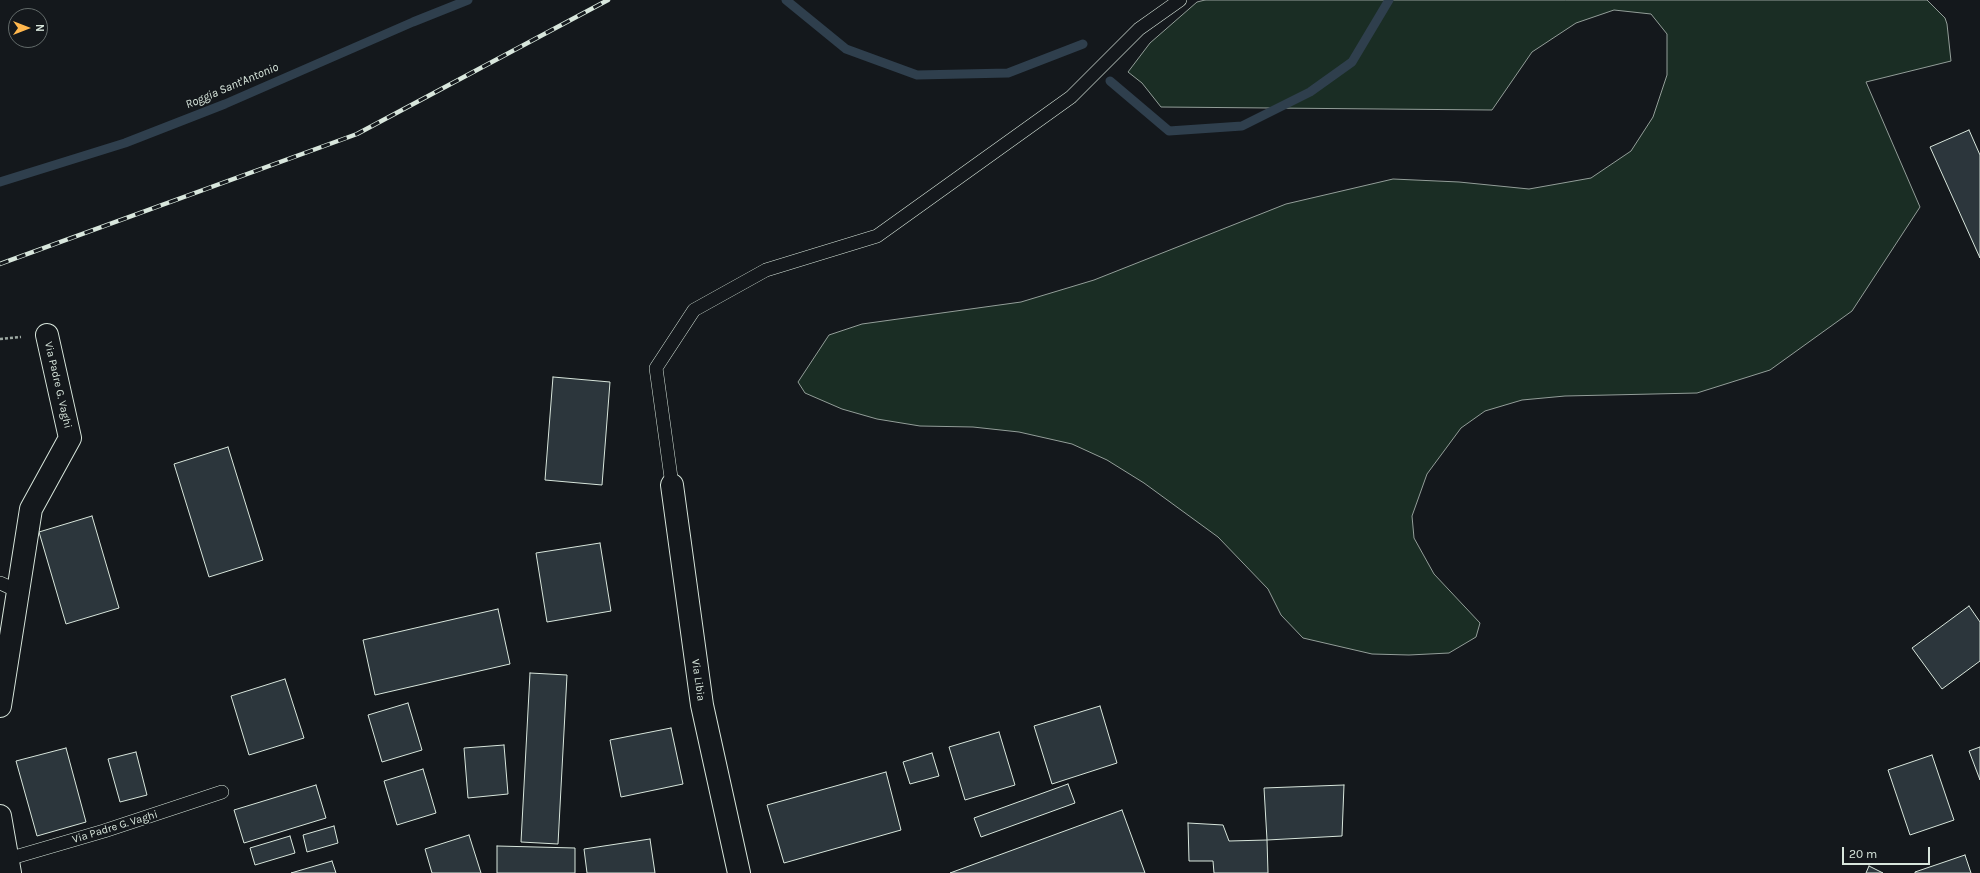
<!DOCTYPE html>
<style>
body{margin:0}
#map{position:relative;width:1980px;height:873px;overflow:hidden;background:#14181c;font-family:Karla,sans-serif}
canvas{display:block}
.north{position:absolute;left:8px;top:8px;width:40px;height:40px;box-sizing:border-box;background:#14181c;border:1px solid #626a69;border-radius:50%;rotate:90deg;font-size:11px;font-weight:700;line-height:16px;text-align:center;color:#d8e6dc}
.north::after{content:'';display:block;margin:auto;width:14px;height:18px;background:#ffb74d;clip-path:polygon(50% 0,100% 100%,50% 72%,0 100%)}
.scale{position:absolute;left:1842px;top:847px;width:88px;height:18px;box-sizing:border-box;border:2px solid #d8e6dc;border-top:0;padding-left:5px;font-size:12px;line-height:14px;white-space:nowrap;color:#d8e6dc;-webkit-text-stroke:3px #14181c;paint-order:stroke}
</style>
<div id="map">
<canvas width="1980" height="873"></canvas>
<div class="north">N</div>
<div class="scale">20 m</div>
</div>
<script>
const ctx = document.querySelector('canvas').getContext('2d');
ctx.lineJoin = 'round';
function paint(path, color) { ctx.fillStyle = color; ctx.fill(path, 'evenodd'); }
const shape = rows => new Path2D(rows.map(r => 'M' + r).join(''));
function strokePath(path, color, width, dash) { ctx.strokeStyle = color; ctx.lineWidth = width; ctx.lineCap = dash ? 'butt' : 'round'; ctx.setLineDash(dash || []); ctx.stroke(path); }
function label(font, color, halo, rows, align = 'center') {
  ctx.font = font + ' Karla,sans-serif'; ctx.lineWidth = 3; ctx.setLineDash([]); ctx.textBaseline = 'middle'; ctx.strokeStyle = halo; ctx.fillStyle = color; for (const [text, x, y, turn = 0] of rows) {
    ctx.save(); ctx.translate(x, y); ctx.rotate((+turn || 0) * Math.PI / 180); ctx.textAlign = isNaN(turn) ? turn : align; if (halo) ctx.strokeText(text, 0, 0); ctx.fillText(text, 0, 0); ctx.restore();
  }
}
const green = shape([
 [1205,0,1927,0,1945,18,1947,24,1951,61,1866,82,1920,207,1852,311,1770,370,1697,393,1565,396,1522,400,1485,411,1461,428,1427,474,1412,516,1414,538,1434,574,1480,623,1476,637,1449,653,1409,655,1372,654,1303,638,1281,615,1268,589,1218,537,1144,483,1107,460,1072,444,1019,432,973,427,920,426,877,419,842,409,805,393,798,382,829,335,862,324,1021,302,1094,280,1286,204,1393,179,1459,182,1529,189,1591,178,1631,151,1653,117,1667,75,1667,34,1651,14,1614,10,1576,23,1532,52,1492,110,1161,107,1142,83,1128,72,1150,43,1197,2,1205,0]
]);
paint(green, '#1a2d24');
strokePath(green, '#939e99', 1);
strokePath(shape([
 [786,0,846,49,917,75,1008,73,1083,44],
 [1110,81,1169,131,1242,126,1310,92,1352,62,1389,0],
 [0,182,125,143,225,104,413,22,468,0]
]), '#2f3f4d', 9);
const building = shape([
 [1969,130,1980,155,1980,258,1930,147,1969,130],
 [553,377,610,382,602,485,545,480,553,377],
 [228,447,263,560,209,577,174,464,228,447],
 [92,516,119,608,66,624,39,532,92,516],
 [600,543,611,611,547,622,536,553,600,543],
 [1969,606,1980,622,1980,661,1942,689,1912,648,1969,606],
 [498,609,510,664,375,695,363,640,498,609],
 [530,673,567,675,558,844,521,842,530,673],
 [285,679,304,738,249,755,231,696,285,679],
 [408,703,422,750,382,762,368,715,408,703],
 [1100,706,1117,763,1052,784,1034,726,1100,706],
 [671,728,683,784,621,797,610,740,671,728],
 [999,732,1015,785,965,800,949,747,999,732],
 [504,745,508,794,468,798,464,748,504,745],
 [1980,747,1980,780,1969,751,1980,747],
 [66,748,86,822,37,836,16,761,66,748],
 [136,752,147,795,120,802,108,759,136,752],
 [932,753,939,776,910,784,903,762,932,753],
 [1932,755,1954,820,1910,835,1888,770,1932,755],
 [423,769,436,813,397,825,384,781,423,769],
 [886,772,901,830,784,863,767,805,886,772],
 [1068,784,1075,803,981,837,974,818,1068,784],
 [316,785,326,818,244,843,234,810,316,785],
 [1344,785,1342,836,1267,840,1264,788,1344,785],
 [1122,810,1145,873,950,873,1122,810],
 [1188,823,1223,825,1229,841,1267,840,1268,873,1214,873,1213,861,1189,861,1188,823],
 [334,826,338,843,307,852,303,835,334,826],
 [469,835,481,873,432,873,425,849,469,835],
 [290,836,295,853,255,865,250,848,290,836],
 [650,839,655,873,587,873,584,849,650,839],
 [497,846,575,848,575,873,497,873,497,846],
 [1965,855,1971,873,1915,873,1915,872,1965,855],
 [332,861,336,873,291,873,332,861],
 [1869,866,1883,873,1866,873,1869,866]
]);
paint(building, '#2c363c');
strokePath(building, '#d8e6dc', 1);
const service = shape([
 [672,485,656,368,694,310,766,270,877,236,1071,97,1139,29,1180,0],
 [0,583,18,591],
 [8,859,104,831,222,792]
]);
const minor = shape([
 [672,485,702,705,739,873],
 [0,706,31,509,70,438,47,335],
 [0,816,10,873]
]);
strokePath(service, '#d8e6dc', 14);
strokePath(minor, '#d8e6dc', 24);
strokePath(shape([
 [0,339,21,337]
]), '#9da8a2', 2.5, [3, 2]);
strokePath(service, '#14181c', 13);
strokePath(minor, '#14181c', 22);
const rail = shape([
 [0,264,357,134,608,0]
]);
strokePath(rail, '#d8e6dc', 4.5);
strokePath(rail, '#14181c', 3, [9]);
label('11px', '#d8e6dc', '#14181c', [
 ["Via Padre G. Vaghi",58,385,77],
 ["Via Libia",698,680,82],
 ["Via Padre G. Vaghi",115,827,-17]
]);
label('italic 12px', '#d8e6dc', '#14181c', [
 ["Roggia Sant'Antonio",232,86,-23]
]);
</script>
